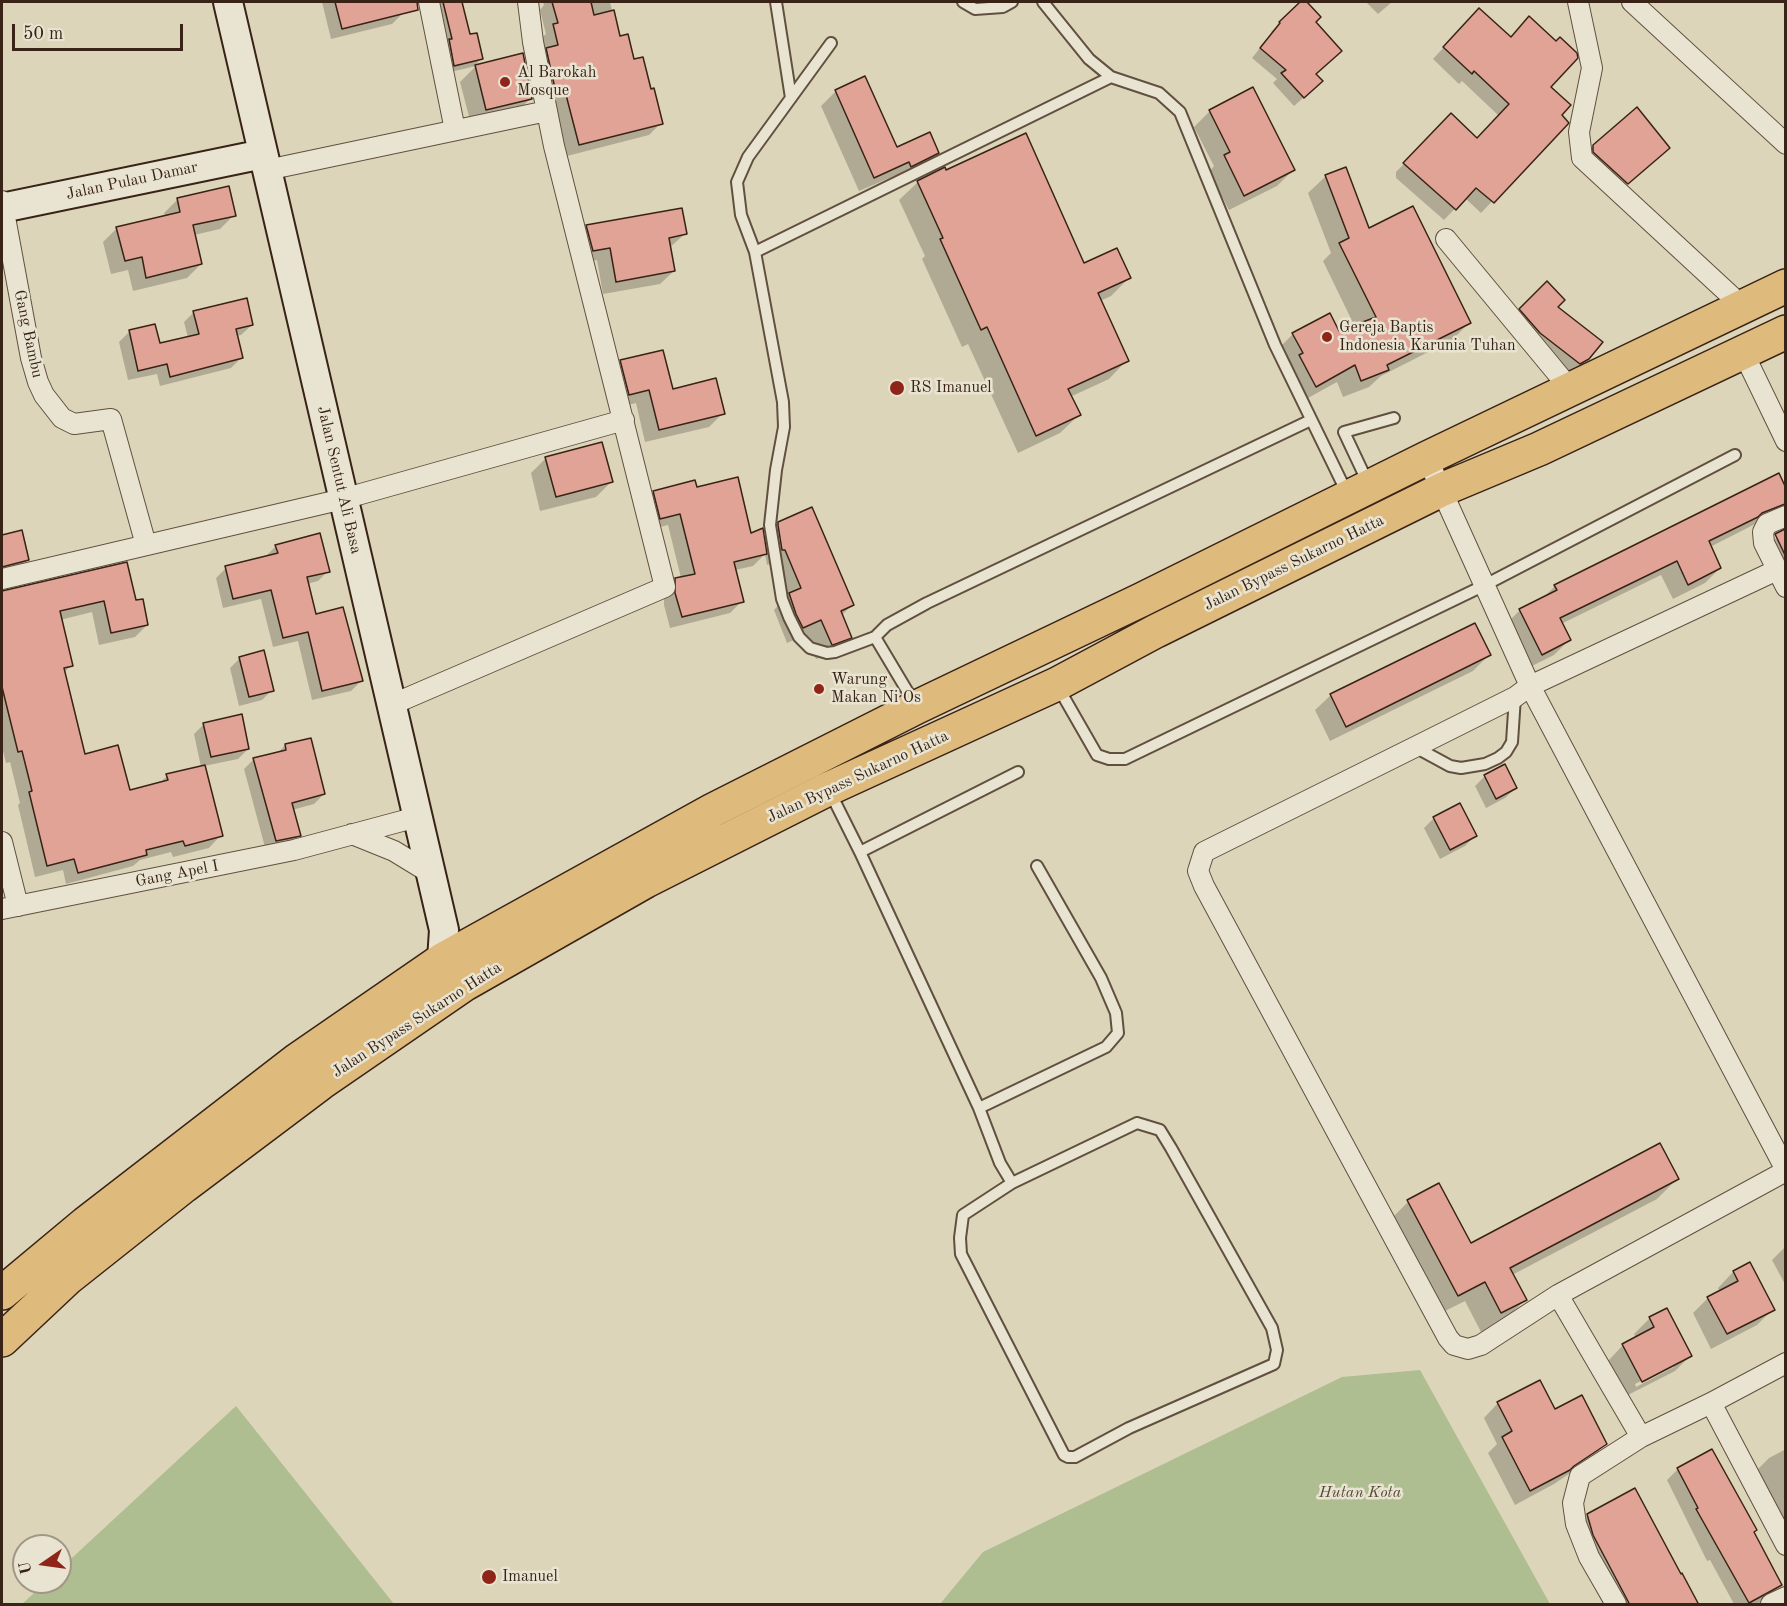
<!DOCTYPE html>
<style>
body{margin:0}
#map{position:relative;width:1787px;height:1606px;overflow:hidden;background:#ddd5b9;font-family:"Old Standard TT",serif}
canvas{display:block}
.frame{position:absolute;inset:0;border:3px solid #382316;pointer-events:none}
.north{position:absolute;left:12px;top:1534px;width:60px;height:60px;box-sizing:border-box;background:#e9e4d2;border:2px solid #a29787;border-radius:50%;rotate:257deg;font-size:16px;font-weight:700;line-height:24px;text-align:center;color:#382316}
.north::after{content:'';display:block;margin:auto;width:21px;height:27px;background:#8f2418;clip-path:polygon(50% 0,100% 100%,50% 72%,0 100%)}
.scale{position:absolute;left:12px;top:24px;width:171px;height:27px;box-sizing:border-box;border:3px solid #382316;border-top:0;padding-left:8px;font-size:18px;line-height:21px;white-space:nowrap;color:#382316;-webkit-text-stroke:4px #e9e4d2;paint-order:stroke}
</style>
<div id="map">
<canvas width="1787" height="1606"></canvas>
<div class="frame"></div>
<div class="north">U</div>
<div class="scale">50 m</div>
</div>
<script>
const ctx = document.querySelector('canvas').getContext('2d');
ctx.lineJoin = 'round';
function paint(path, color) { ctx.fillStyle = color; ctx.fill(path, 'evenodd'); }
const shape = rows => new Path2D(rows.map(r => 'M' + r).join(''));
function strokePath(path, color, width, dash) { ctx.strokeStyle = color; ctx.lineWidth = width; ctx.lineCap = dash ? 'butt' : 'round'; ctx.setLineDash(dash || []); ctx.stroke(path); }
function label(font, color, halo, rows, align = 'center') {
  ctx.font = font + ' "Old Standard TT",serif'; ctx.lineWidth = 5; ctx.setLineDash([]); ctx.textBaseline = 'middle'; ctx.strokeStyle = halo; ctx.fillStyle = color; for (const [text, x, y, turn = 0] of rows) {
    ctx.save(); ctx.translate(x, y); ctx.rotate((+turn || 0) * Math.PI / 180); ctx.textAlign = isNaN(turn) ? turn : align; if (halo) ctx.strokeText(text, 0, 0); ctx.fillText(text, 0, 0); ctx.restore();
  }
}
paint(shape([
 [1420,1370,1550,1604,940,1604,983,1552,1342,1377],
 [236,1406,394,1604,22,1604,46,1582,60,1582,60,1569]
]), '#aebe91');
paint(shape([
 [322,2,400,2,403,13,392,24,331,39],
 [437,2,461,2,469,36,482,58,473,67,522,55,531,98,515,114,471,124,460,82,476,66,446,73],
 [543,2,610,2,619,38,650,91,661,123,649,135,567,156,554,102,541,38,546,34,540,10,544,5],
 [1302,2,1305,2,1319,17,1314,22,1315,74,1312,90,1294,106,1273,83,1277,79,1252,58,1272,33,1271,32],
 [1366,2,1392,2,1378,14],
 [1468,21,1549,87,1560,115,1567,123,1481,213,1465,198,1444,220,1396,178,1396,172,1451,116,1477,140,1499,116,1462,81,1459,84,1433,59],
 [836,91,896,149,937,153,923,167,896,181,894,176,859,191,821,106],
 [1210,111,1293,170,1277,186,1229,210,1209,172,1214,166,1194,127],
 [1594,146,1668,147,1611,198,1578,162],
 [1326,176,1369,230,1469,323,1452,340,1381,376,1369,387,1343,397,1337,382,1299,403,1282,374,1286,371,1276,351,1293,334,1338,333,1355,327,1323,261,1331,253,1308,193],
 [918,182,1084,265,1129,278,1111,296,1100,301,1127,360,1109,379,1070,397,1079,415,1060,433,1018,453,968,344,962,347,922,259,925,256,899,200],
 [178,199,234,215,220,229,194,235,201,264,187,278,133,291,128,270,111,274,103,242,117,228,165,217,164,213],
 [587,226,685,234,669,248,674,271,660,284,603,294,597,260,580,264,574,239],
 [1547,283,1555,307,1588,358,1577,369,1569,373,1510,320],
 [194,312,252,325,241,335,236,336,242,357,231,368,160,386,157,374,128,380,119,342,129,332,154,326,159,345,188,338,184,322],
 [621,362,672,391,723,413,709,427,645,442,636,403,616,408,608,375],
 [546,458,611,482,596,497,540,511,531,473],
 [1778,475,1786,490,1786,598,1761,551,1782,533,1783,527,1765,519,1710,547,1720,568,1705,583,1673,599,1661,575,1561,624,1569,640,1554,655,1526,669,1505,625,1520,610,1542,599,1555,586],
 [696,489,750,535,763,539,779,523,853,604,841,616,850,637,835,653,816,659,805,635,787,643,774,610,784,599,769,564,767,565,765,554,753,566,735,570,742,601,730,613,670,628,664,605,664,592,676,580,681,578,668,525,648,530,642,504,654,492],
 [21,532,27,560,15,572,2,576,2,536],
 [276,546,328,571,318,581,307,584,315,615,361,681,351,691,312,700,298,641,273,647,261,599,223,608,216,578,226,568,266,556],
 [2,592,135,602,147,625,135,637,99,645,92,612,60,620,71,666,63,673,84,755,129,791,159,784,167,776,201,767,194,734,204,724,248,749,238,759,204,766,221,835,209,848,173,857,171,852,140,860,133,866,66,884,63,870,35,877,18,805,20,803,10,762,6,763,2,747],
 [1489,655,1473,671,1330,741,1315,710,1331,695],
 [240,658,272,690,262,700,239,706,230,668],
 [285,745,324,794,314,804,292,810,299,835,289,846,266,851,244,769,254,759,278,753],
 [1485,776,1516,788,1505,798,1486,808,1475,786],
 [1434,818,1476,835,1465,846,1440,859,1424,828],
 [1677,1179,1657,1199,1512,1275,1525,1300,1505,1320,1481,1332,1465,1301,1437,1315,1388,1222,1408,1202,1470,1246],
 [1786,1246,1786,1286,1772,1260],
 [1750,1264,1773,1309,1757,1325,1711,1349,1693,1313,1708,1298,1720,1292,1718,1288,1733,1272],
 [1650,1318,1690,1356,1675,1371,1626,1396,1608,1361,1623,1345,1636,1338,1634,1334],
 [1674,1364,1674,1367,1636,1387,1635,1384],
 [1498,1403,1554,1411,1605,1444,1591,1459,1554,1484,1515,1505,1488,1453,1497,1444,1484,1418],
 [1786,1449,1786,1516,1781,1518,1756,1471,1769,1458],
 [1678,1469,1752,1533,1780,1586,1758,1604,1734,1604,1710,1560,1707,1561,1667,1480],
 [1588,1515,1697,1604,1603,1604,1576,1553,1569,1533]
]), '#0003');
const building = shape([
 [335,2,417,2,418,10,342,29,335,2],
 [443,2,462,2,470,34,477,33,483,59,454,66,449,39,452,39,443,2],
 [552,2,591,2,594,15,614,10,620,36,628,34,634,59,643,57,651,89,654,88,663,124,579,145,565,91,556,93,546,48,558,45,553,24,558,23,552,2],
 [1300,2,1307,2,1321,17,1316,22,1342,51,1316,74,1323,81,1304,98,1281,73,1286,70,1260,48,1280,23,1279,22,1300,2],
 [1479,8,1511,37,1529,16,1556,41,1560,37,1577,53,1578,58,1551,87,1571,105,1562,115,1569,123,1494,203,1476,188,1456,210,1403,163,1451,113,1477,138,1509,104,1474,71,1472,74,1443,47,1479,8],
 [523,53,532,99,486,110,475,65,523,53],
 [865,76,897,147,930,132,939,153,911,167,909,162,874,178,835,90,865,76],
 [1253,87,1295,170,1244,196,1224,155,1230,152,1209,110,1253,87],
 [1637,107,1670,148,1628,184,1593,152,1593,145,1637,107],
 [1026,133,1084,263,1117,248,1131,278,1098,293,1129,361,1068,389,1081,415,1036,436,987,327,981,330,940,239,943,238,917,181,945,167,946,170,1026,133],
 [1346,167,1369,228,1413,206,1471,323,1387,365,1389,370,1361,381,1355,365,1316,387,1299,355,1303,353,1292,333,1330,313,1339,331,1376,317,1339,243,1349,238,1325,175,1346,167],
 [229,186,236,216,193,225,202,264,146,278,142,257,125,261,116,227,180,212,177,198,229,186],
 [682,208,687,234,669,238,675,271,616,282,610,248,593,251,586,225,682,208],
 [1547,281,1565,300,1558,307,1603,342,1589,359,1580,364,1540,333,1519,309,1547,281],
 [247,298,253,325,236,329,243,358,170,377,167,364,138,371,129,330,155,324,160,343,199,334,193,311,247,298],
 [663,350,673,389,716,378,725,414,659,430,649,390,629,395,620,360,663,350],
 [602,442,613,482,556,497,545,457,602,442],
 [1779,473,1785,486,1785,504,1762,513,1758,517,1709,541,1721,568,1688,585,1677,561,1560,618,1571,640,1542,655,1519,609,1557,590,1554,585,1779,473],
 [738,477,751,533,763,528,767,554,734,562,744,602,682,617,675,593,675,578,695,574,680,514,660,519,653,491,695,480,697,487,738,477],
 [812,507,854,605,841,611,852,638,833,645,832,645,821,620,803,628,796,614,789,593,801,588,785,550,782,550,778,525,778,522,812,507],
 [1785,529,1785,555,1775,534,1785,529],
 [22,530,29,560,2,567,2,535,22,530],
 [320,533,330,572,307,577,316,614,343,607,363,681,322,691,308,632,283,638,271,590,233,599,225,566,278,553,275,545,320,533],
 [127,562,136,600,143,599,148,625,111,633,104,601,60,611,73,666,64,668,85,754,118,745,130,790,168,780,166,774,205,765,223,836,185,846,183,841,146,850,147,855,78,873,74,859,47,866,29,792,32,791,22,751,18,752,2,687,2,591,127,562],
 [1475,623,1491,655,1346,727,1330,694,1475,623],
 [264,650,274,691,249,697,239,657,264,650],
 [242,714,249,749,211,757,203,723,242,714],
 [311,738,325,794,292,803,301,836,276,841,253,758,286,750,285,744,311,738],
 [1505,764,1517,788,1496,799,1484,775,1505,764],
 [1460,803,1477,836,1450,850,1433,817,1460,803],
 [1660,1143,1679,1179,1510,1268,1527,1300,1501,1313,1485,1282,1458,1296,1407,1200,1439,1183,1471,1243,1660,1143],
 [1750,1262,1775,1310,1727,1334,1707,1297,1738,1281,1733,1271,1750,1262],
 [1667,1308,1692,1356,1642,1382,1622,1344,1654,1327,1649,1317,1667,1308],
 [1540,1380,1555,1409,1582,1395,1607,1444,1574,1466,1570,1470,1530,1491,1502,1437,1512,1431,1497,1402,1540,1380],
 [1712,1449,1757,1530,1754,1532,1782,1585,1749,1603,1696,1509,1698,1508,1677,1468,1712,1449],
 [1635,1488,1681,1574,1682,1573,1699,1605,1630,1605,1593,1535,1587,1514,1635,1488]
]);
paint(building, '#e0a396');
strokePath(building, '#382316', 1.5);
const lane = shape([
 [776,2,791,98],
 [963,2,975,9,1003,7,1012,2],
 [1043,2,1089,59,1111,77,1159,93,1180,112,1275,345,1348,495],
 [831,43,748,157,737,182,741,215,755,252,783,402,784,427,776,470,770,525,782,599,789,617,799,637,810,648,827,653,835,652,875,637,887,625,927,603,1311,420],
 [755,252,1111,77],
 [1368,483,1344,432,1394,418],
 [875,637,915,704],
 [1058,687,1097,755,1109,759,1125,759,1485,585,1735,455],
 [1415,747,1450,766,1461,768,1485,764,1498,758,1506,752,1512,742,1515,697],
 [830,792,860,852,979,1108,1000,1163,1012,1183],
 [860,852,1018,772],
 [979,1108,1106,1047,1118,1033,1116,1013,1101,978,1037,866],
 [1137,1123,1160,1130,1171,1148,1272,1328,1277,1350,1274,1364,1129,1428,1075,1457,1068,1457,1064,1455,961,1254,960,1238,963,1215,1012,1183,1137,1123]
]);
const street = shape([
 [429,2,455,130],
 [1578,2,1592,68,1579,132,1582,158,1742,306],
 [1632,2,1786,144],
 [267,170,547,111],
 [2,201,31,358,38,382,44,395,62,418,74,424,111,419,146,545],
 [1446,239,1571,390],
 [1743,352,1786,441],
 [1427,458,1530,686,1786,1170],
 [1786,516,1767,524,1763,532,1764,543,1786,587],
 [1777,570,1530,686,1515,697,1415,747,1204,852,1198,871,1204,886,1448,1338,1454,1345,1468,1349,1481,1345,1558,1295,1786,1171],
 [2,579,343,499,624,420],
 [391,705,665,587,554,146,533,42,528,2],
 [352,834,394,851,430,873],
 [2,842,18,906],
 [2,909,294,850,417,817],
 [1558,1295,1641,1437],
 [1711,1403,1786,1545],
 [1616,1604,1589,1557,1576,1524,1573,1503,1580,1476,1641,1437,1711,1403,1786,1363],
 [1771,1604,1786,1597]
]);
const secondary = shape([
 [228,2,444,930,442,960],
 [2,208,263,154]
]);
const highway = shape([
 [2,1293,86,1223,297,1060,442,960,713,810,917,707,1141,600,1427,458,1786,286],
 [2,1340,68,1278,184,1186,321,1083,465,984,646,881,828,789,1057,684,1156,631,1441,490,1539,449,1786,332]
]);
strokePath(lane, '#61503f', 14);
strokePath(street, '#61503f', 22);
strokePath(secondary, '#382316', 32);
strokePath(highway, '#382316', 36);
strokePath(lane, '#e9e4d2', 10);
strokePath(street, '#e9e4d2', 20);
strokePath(secondary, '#e9e4d2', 28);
strokePath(highway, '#deba7c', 33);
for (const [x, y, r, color] of [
 [505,82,6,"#8f2418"],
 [1327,337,6,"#8f2418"],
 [897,388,8,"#8f2418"],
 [819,689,6,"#8f2418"],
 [489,1577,8,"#8f2418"]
]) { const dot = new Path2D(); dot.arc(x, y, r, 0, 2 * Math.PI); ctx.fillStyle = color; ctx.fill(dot); strokePath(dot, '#e9e4d2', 2); }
label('16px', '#382316', '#e9e4d2', [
 ["Al Barokah",517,73],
 ["Mosque",517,91],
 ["Gereja Baptis",1339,328],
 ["Indonesia Karunia Tuhan",1339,346],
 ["RS Imanuel",910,388],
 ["Warung",831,680],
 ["Makan Ni Os",831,698],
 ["Imanuel",502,1577]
], 'left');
label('16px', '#382316', '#e9e4d2', [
 ["Jalan Pulau Damar",132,181,-12],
 ["Gang Bambu",28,334,78],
 ["Jalan Sentut Ali Basa",339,480,77],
 ["Jalan Bypass Sukarno Hatta",1294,563,-26],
 ["Jalan Bypass Sukarno Hatta",858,777,-25],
 ["Gang Apel I",177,874,-11],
 ["Jalan Bypass Sukarno Hatta",417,1020,-33]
]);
label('italic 16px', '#564a35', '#e9e4d2', [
 ["Hutan Kota",1360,1493]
]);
</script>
